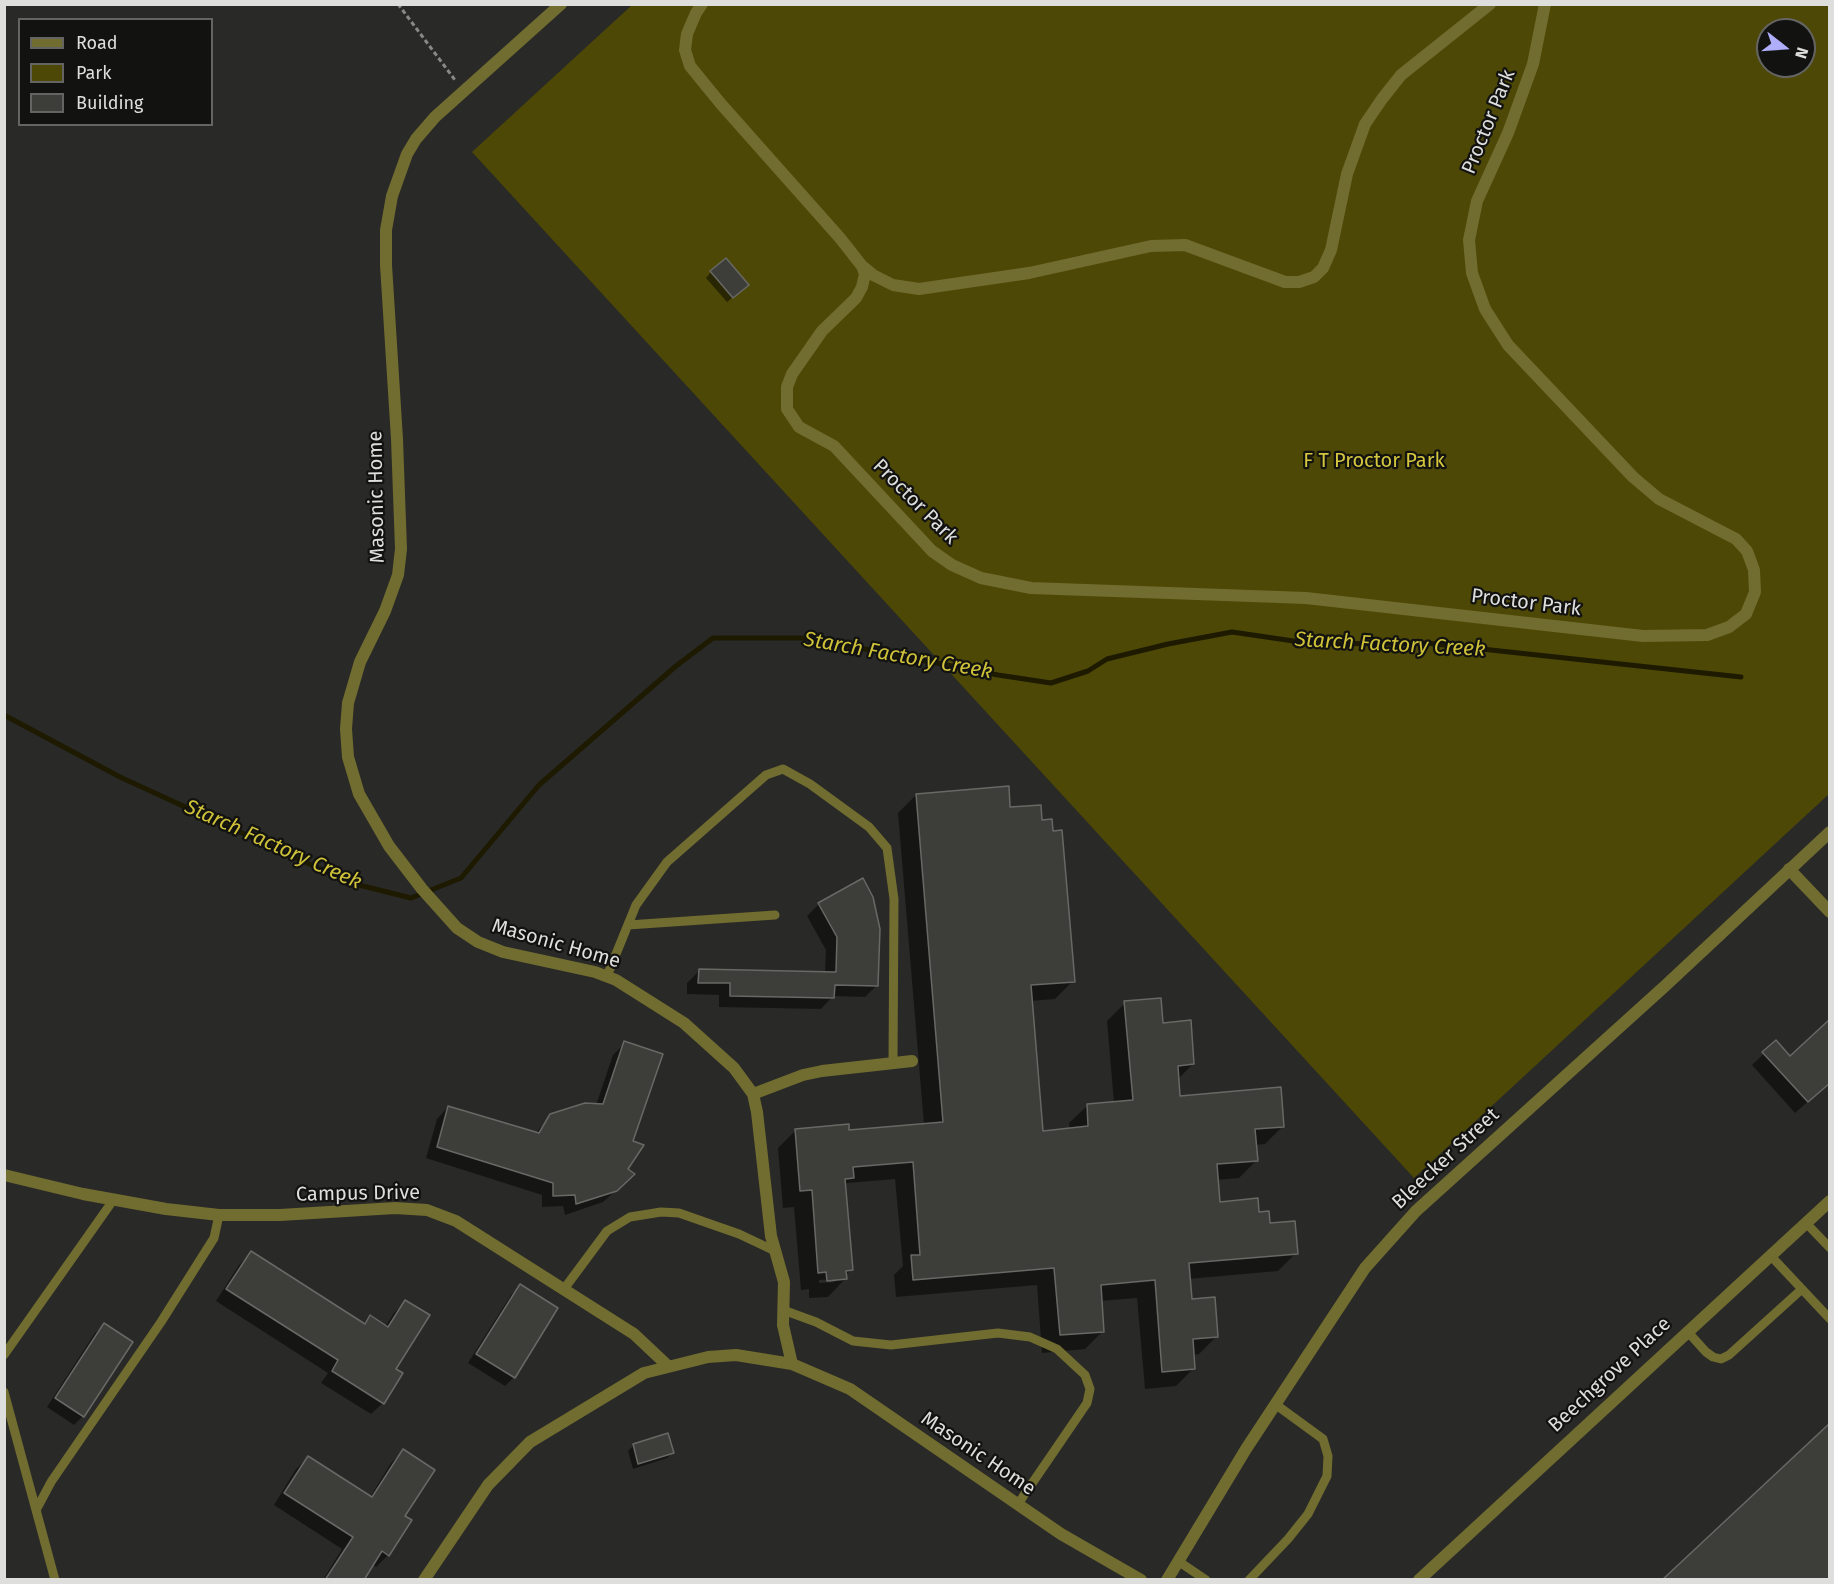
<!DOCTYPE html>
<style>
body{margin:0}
#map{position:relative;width:1834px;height:1584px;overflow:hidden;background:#292927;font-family:"Fira Sans",sans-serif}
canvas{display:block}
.frame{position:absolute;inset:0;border:6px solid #dededd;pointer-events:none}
.legend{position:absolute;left:18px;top:18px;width:195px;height:108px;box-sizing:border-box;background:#121211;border:2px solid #646463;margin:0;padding:8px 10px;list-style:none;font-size:18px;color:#dededd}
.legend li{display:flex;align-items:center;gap:12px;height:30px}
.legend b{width:30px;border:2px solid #646463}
.north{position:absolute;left:1756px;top:18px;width:60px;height:60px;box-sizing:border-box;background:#121211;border:2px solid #646463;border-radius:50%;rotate:107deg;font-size:16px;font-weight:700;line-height:24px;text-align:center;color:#dededd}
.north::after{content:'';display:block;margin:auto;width:21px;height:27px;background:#afaefa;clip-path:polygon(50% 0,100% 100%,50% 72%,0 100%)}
</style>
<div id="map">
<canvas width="1834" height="1584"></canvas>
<div class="frame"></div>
<ul class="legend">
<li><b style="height:8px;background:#716c2f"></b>Road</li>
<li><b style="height:16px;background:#4e4806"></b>Park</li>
<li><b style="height:16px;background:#3d3d3a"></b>Building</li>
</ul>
<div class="north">N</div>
</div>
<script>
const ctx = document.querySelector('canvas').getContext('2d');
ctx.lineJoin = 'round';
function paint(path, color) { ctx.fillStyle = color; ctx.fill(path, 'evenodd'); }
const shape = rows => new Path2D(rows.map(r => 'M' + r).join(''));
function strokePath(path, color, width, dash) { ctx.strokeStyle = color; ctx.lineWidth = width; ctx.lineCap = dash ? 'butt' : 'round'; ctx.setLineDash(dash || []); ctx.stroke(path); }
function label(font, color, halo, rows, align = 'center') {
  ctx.font = font + ' "Fira Sans",sans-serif'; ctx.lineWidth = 4.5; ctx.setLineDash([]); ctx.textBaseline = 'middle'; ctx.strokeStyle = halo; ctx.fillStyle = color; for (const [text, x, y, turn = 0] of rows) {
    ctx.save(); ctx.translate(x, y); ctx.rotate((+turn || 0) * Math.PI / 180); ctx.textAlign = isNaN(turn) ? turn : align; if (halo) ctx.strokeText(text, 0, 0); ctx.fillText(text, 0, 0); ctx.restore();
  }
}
paint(shape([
 [632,5,1829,5,1829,794,1414,1178,472,152],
 [1768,30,1804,30,1804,66,1768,66]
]), '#4e4806');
paint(shape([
 [711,272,742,290,727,302,706,278],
 [916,795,1009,809,1041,822,1073,981,1055,999,1030,1001,1041,1132,1070,1130,1069,1123,1087,1106,1114,1103,1107,1021,1125,1003,1161,1024,1193,1064,1177,1080,1179,1098,1283,1126,1265,1144,1255,1145,1257,1160,1239,1178,1216,1180,1218,1203,1258,1213,1296,1253,1278,1271,1188,1279,1190,1300,1217,1336,1199,1354,1193,1355,1194,1368,1176,1386,1145,1389,1137,1298,1100,1301,1103,1331,1085,1349,1042,1353,1037,1285,896,1297,894,1275,903,1266,895,1179,847,1183,844,1185,851,1270,845,1276,845,1279,828,1297,809,1298,809,1289,801,1290,794,1207,783,1208,778,1148,796,1130,848,1132,924,1125,898,813],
 [835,1279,835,1282,819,1283,819,1280],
 [819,904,877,985,865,997,833,996,821,1009,719,1007,719,995,687,994,687,983,699,971,825,973,826,950,807,916],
 [1776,1042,1790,1058,1830,1082,1795,1113,1752,1065],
 [625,1043,631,1142,621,1186,603,1202,565,1215,563,1206,542,1207,542,1195,426,1158,437,1119,448,1107,535,1134,551,1115,596,1105,613,1055],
 [251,1253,363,1324,370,1317,385,1327,394,1313,406,1301,394,1369,383,1403,371,1414,321,1383,328,1373,216,1301,239,1265],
 [520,1286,556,1308,514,1377,505,1386,468,1363,511,1295],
 [104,1325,131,1342,83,1416,74,1425,47,1407,95,1333],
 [667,1435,673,1453,667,1458,633,1469,628,1451,633,1446],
 [403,1451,403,1517,410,1521,388,1555,376,1567,372,1564,362,1580,323,1580,342,1549,274,1505,296,1469,308,1458,370,1497,391,1463]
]), '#0007');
strokePath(shape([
 [4,715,120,777,294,857,351,883,411,898,461,878,539,785,676,666,713,638,808,638,998,675,1051,683,1088,671,1107,659,1168,644,1232,632,1314,644,1426,643,1741,677]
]), '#1d1a00', 5);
const building = shape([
 [726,258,749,285,733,298,710,271,726,258],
 [1009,786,1010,807,1041,805,1042,820,1052,819,1053,831,1062,830,1075,982,1031,985,1043,1131,1088,1126,1087,1104,1133,1100,1124,1001,1161,998,1163,1023,1191,1020,1194,1064,1178,1066,1180,1096,1281,1087,1284,1127,1255,1129,1258,1161,1217,1164,1220,1202,1258,1198,1259,1212,1269,1211,1270,1223,1295,1221,1298,1254,1189,1263,1192,1299,1215,1297,1218,1337,1193,1339,1195,1369,1162,1372,1155,1280,1101,1285,1104,1332,1060,1335,1054,1268,913,1280,911,1255,920,1255,913,1162,853,1167,854,1178,845,1179,853,1270,846,1271,847,1279,827,1281,826,1272,818,1273,812,1190,800,1191,795,1129,849,1124,849,1130,943,1122,916,794,1009,786],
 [863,878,873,897,880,929,878,986,835,985,834,998,730,996,730,983,698,983,699,969,836,972,837,937,818,903,863,878],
 [1830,1019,1830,1083,1808,1102,1762,1052,1776,1040,1790,1056,1830,1019],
 [624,1041,663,1054,633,1141,644,1145,628,1169,635,1174,617,1191,576,1204,575,1195,553,1196,553,1183,437,1147,448,1106,539,1133,550,1114,585,1103,603,1104,624,1041],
 [251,1251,365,1324,370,1315,388,1327,405,1300,430,1315,396,1369,403,1373,384,1404,332,1371,338,1360,226,1289,251,1251],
 [520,1284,558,1308,515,1378,476,1354,520,1284],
 [104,1323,133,1342,84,1417,55,1398,104,1323],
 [1830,1423,1830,1580,1662,1580,1830,1423],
 [668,1433,674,1453,638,1464,633,1444,668,1433],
 [403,1449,435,1470,405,1516,412,1520,389,1556,382,1551,364,1580,325,1580,353,1537,284,1493,308,1456,372,1497,403,1449]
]);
paint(building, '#3d3d3a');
strokePath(building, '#686865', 1.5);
strokePath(shape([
 [398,4,455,80]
]), '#888886', 3, [4.5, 3]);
strokePath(shape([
 [628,925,775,915],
 [607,976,636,905,667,862,766,775,783,769,810,784,869,827,887,848,894,899,893,1063],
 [1806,1223,1830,1248],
 [1770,1255,1830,1319],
 [564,1289,607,1231,630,1217,661,1212,679,1213,739,1234,775,1251],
 [783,1310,816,1322,853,1341,891,1345,998,1333,1030,1337,1057,1349,1085,1375,1090,1389,1087,1403,1018,1504],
 [1687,1331,1706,1352,1713,1357,1721,1359,1729,1355,1802,1289],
 [4,1355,114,1199],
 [4,1392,55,1580],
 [36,1510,51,1482,161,1322,214,1238,219,1215],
 [1178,1561,1206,1580],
 [1249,1580,1288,1539,1308,1514,1327,1476,1328,1456,1323,1439,1275,1404]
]), '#716c2f', 9);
strokePath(shape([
 [702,4,696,13,687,34,685,50,690,66,721,104,840,238,862,266,865,274,862,287,856,298,822,331,792,374,787,387,787,409,799,427,834,446,932,551,952,565,981,578,1031,588,1306,598,1643,636,1707,635,1729,627,1746,614,1755,592,1754,570,1747,551,1736,539,1659,499,1633,477,1508,345,1485,309,1472,273,1469,240,1477,201,1508,133,1533,64,1545,4],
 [862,266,873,275,893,285,919,289,1029,273,1151,246,1185,245,1285,282,1299,282,1314,277,1323,268,1331,250,1347,174,1365,124,1382,99,1401,75,1490,4]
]), '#716c2f', 12);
strokePath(shape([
 [561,4,435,117,416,139,407,154,392,196,386,230,386,265,397,439,401,549,398,575,385,611,360,662,348,703,346,729,348,757,359,794,389,846,422,889,457,928,478,942,503,952,595,972,616,980,684,1023,734,1068,753,1094,757,1112,771,1236,784,1282,783,1325,792,1364],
 [1789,869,1830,912],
 [753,1094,803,1075,822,1071,912,1061],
 [4,1175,83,1194,166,1209,219,1215,280,1215,395,1208,427,1210,456,1221,634,1334,668,1366],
 [424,1580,488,1485,530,1442,644,1373,708,1357,736,1355,792,1364,850,1389,1061,1534,1141,1580],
 [1419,1580,1830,1201]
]), '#716c2f', 12);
strokePath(shape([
 [1167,1580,1246,1449,1365,1268,1416,1211,1665,986,1830,832]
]), '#716c2f', 12);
label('20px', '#dededd', '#121211', [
 ["Proctor Park",1489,122,-68],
 ["Masonic Home",377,497,-91],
 ["Proctor Park",915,502,45],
 ["Proctor Park",1526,603,7],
 ["Masonic Home",556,944,16],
 ["Bleecker Street",1446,1159,-43],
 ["Campus Drive",358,1194,-1],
 ["Beechgrove Place",1610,1375,-43],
 ["Masonic Home",978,1454,34]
]);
label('20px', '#d4c73e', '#121211', [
 ["F T Proctor Park",1374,461]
]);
label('italic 21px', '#cfc238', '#121211', [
 ["Starch Factory Creek",1390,645,3],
 ["Starch Factory Creek",898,656,10],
 ["Starch Factory Creek",273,845,24]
]);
</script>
